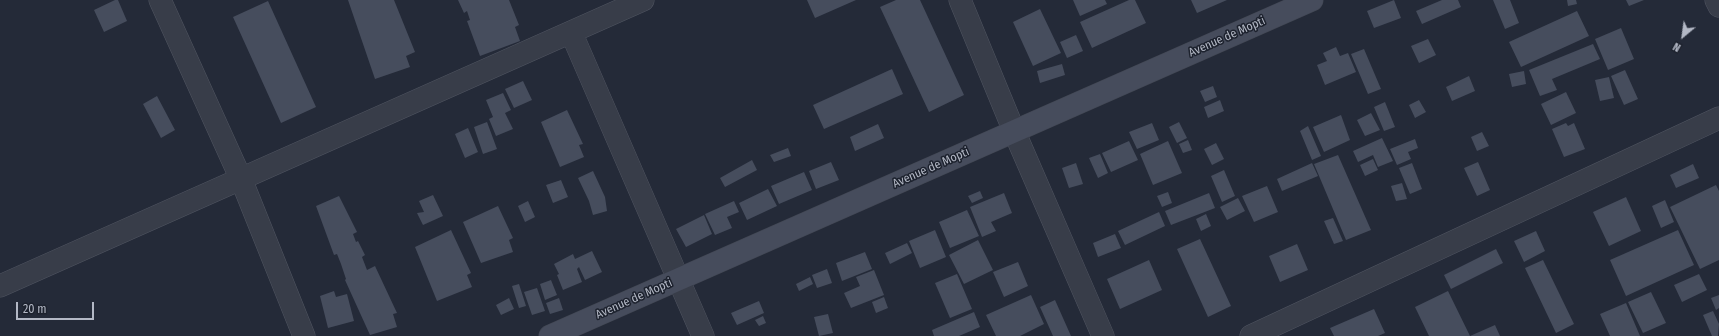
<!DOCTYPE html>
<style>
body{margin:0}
#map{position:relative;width:1719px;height:336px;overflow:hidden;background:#242a38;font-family:"Fira Sans Condensed",sans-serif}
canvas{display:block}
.north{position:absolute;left:1663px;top:16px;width:40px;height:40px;-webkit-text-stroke:3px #1d222e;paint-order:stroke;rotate:209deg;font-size:11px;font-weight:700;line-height:16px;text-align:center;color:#b3b8c5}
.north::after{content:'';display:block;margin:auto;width:14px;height:18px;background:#b3b8c5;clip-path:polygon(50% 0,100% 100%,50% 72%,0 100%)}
.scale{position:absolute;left:16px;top:302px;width:78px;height:18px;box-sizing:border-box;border:2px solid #b3b8c5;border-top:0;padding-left:5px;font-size:12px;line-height:14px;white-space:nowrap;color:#b3b8c5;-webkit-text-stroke:3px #1d222e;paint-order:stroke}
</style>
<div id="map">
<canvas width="1719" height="336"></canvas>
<div class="north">N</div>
<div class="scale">20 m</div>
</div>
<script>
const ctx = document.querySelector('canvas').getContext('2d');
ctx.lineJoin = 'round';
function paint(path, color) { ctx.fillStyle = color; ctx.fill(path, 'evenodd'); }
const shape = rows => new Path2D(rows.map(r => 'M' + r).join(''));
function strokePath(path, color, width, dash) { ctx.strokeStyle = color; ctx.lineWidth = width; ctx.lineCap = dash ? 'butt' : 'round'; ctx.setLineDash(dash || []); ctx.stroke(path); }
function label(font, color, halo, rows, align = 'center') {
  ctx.font = font + ' "Fira Sans Condensed",sans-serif'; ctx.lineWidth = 3; ctx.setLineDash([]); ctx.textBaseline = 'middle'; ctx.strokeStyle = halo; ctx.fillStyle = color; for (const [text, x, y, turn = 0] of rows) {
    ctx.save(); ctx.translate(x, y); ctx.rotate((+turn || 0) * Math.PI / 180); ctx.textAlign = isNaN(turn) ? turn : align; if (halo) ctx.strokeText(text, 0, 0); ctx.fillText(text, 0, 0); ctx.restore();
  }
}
paint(shape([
 [115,0,118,0,127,21,104,32,94,10],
 [348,0,394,0,415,52,406,56,410,67,375,79],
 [458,0,509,0,519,25,515,27,520,41,480,56,467,21,470,20,467,11,464,13],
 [807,0,856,0,815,18],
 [896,0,920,0,964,95,929,112,880,7],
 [1073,0,1105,0,1107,4,1080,16],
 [1129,0,1135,0,1146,23,1092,48,1080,22],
 [1191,0,1227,0,1197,13],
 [1394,0,1401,18,1374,28,1367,11],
 [1442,0,1458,0,1461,7,1422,24,1416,11],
 [1493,0,1510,0,1519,23,1505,29],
 [1567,0,1576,0,1577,4,1568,6],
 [1626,0,1644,0,1629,6],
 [268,1,316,107,281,123,233,17],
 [1040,9,1061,53,1033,66,1013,22],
 [1577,11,1589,36,1521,67,1509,42],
 [1621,28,1634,59,1608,70,1595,39],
 [1076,35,1083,51,1067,58,1060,42],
 [1428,39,1436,55,1419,63,1411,46],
 [1593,44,1600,59,1552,79,1557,90,1540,96,1529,70],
 [1336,47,1340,56,1348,53,1356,72,1325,85,1317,65,1327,61,1323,53],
 [1364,49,1381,89,1368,94,1351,54],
 [1062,64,1065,75,1040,83,1037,71],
 [892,69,903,94,824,129,813,105],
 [1625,70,1638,99,1624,105,1611,76],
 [1524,71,1526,84,1512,87,1509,74],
 [1469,76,1475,91,1452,101,1446,87],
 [1609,77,1614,98,1600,101,1595,80],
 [523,81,532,100,514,108,505,89],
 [1213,86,1217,97,1205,102,1200,91],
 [1566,92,1576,113,1551,125,1541,104],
 [503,93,511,110,505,113,513,129,496,136,489,119,493,117,486,100],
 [157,96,175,130,161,138,143,104],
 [1220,100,1224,111,1208,118,1204,107],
 [1419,100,1426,112,1415,118,1409,105],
 [1385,102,1395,127,1384,131,1374,107],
 [567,110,583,144,579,145,584,157,560,167,541,122],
 [1371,113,1380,130,1365,136,1357,120],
 [1341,115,1350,140,1324,152,1313,127],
 [487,122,497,149,483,154,474,127],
 [1179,122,1187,138,1177,143,1169,127],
 [1152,123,1159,140,1137,149,1129,132],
 [1566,123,1568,126,1574,123,1585,149,1564,157,1552,129],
 [878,124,884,138,855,151,850,137],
 [1308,126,1321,156,1312,160,1300,131],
 [468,128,478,152,465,158,455,134],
 [1482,132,1489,146,1477,151,1471,137],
 [1382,138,1393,161,1378,167,1373,155,1358,162,1353,151],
 [1415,139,1418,148,1408,152,1411,159,1397,165,1390,149],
 [1188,140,1192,150,1183,153,1179,144],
 [1129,141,1138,160,1111,172,1102,153],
 [1168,141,1182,173,1153,185,1140,154],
 [1216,143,1224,159,1212,165,1204,149],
 [788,148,791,156,774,162,770,155],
 [1100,154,1108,173,1098,178,1089,158],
 [1338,155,1371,230,1346,240,1314,164],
 [1373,159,1378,170,1365,176,1360,165],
 [752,160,757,170,725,187,720,178],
 [831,162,839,180,816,189,809,171],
 [1478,162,1490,190,1477,196,1464,168],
 [1076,163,1083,184,1069,188,1062,168],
 [1312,163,1318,176,1282,191,1277,179],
 [1412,163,1422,189,1410,194,1399,168],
 [1693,164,1699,178,1676,188,1670,175],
 [1224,170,1235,196,1222,202,1211,176],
 [593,171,605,197,607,211,593,215,589,201,578,178],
 [804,172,812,190,779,204,771,186],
 [561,180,568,197,553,203,546,185],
 [1402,183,1407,199,1396,201,1391,186],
 [1716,185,1719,191,1719,260,1700,269,1670,207],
 [1267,186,1278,212,1254,222,1242,196],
 [768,189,777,206,747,220,739,203],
 [980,191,983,198,972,203,968,196],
 [1168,192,1172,203,1162,207,1157,196],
 [1004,193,1012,213,991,222,996,231,982,237,970,207],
 [1209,193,1215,208,1171,225,1165,211],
 [433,195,443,216,423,225,417,213,424,212,419,201],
 [339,196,357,232,353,234,356,242,358,241,365,255,362,257,367,270,375,266,397,313,393,314,397,327,370,335,345,280,346,279,341,264,337,254,334,255,316,206],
 [1626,197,1641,231,1609,246,1593,212],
 [1238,198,1245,211,1227,220,1220,207],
 [1665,200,1674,222,1661,228,1652,206],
 [528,201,535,217,525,222,518,206],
 [734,201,739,212,727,217,732,228,715,235,705,214],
 [498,206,513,238,509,240,513,252,481,263,463,222],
 [967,210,979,236,950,248,939,222],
 [1159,212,1165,226,1125,245,1118,231],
 [1206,214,1211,226,1201,231,1196,219],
 [704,215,712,234,686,247,676,229],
 [1333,218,1343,241,1334,244,1324,221],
 [451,230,471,273,467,275,472,287,437,301,415,247],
 [935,230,946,257,920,268,909,241],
 [1678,230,1694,265,1626,296,1610,260],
 [1536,231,1545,251,1524,262,1514,241],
 [1115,234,1121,248,1098,257,1093,243],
 [1200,239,1231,306,1208,317,1177,249],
 [978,240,993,270,964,284,949,255],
 [907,243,912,253,890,264,885,253],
 [1297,244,1308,270,1280,282,1269,256],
 [1496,249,1503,263,1451,289,1444,275],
 [592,251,602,272,585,280,579,267,577,269,582,282,563,290,557,275,559,274,554,264,573,254,575,259],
 [865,252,872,269,842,281,836,263],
 [1149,260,1162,290,1120,309,1107,279],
 [1543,260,1574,324,1556,333,1525,268],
 [1018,262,1028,286,1004,297,993,272],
 [827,269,832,283,817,288,812,275],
 [874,270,884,295,851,308,844,293,860,286,856,277],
 [957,274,972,309,950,318,935,283],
 [1699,274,1707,290,1682,302,1674,285],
 [810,277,813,284,799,291,796,284],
 [551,280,557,295,545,300,540,284],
 [519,284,526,306,519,308,512,286],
 [537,288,545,311,532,315,524,292],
 [334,291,336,297,347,294,354,321,328,328,320,296],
 [1448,291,1470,336,1429,336,1415,307],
 [1651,292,1666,323,1643,333,1628,302],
 [1031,295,1044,324,1020,336,996,336,986,315],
 [1719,295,1719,308,1716,310,1711,298],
 [884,297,888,308,876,313,872,302],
 [509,298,514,309,501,315,496,305],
 [559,298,563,310,550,314,546,303],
 [1055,300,1071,336,1053,336,1040,307],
 [759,301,764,313,737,325,731,313],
 [1626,303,1640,336,1610,336,1600,314],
 [1374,309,1385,333,1378,336,1334,336,1330,328],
 [1713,311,1719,324,1718,336,1712,336,1703,315],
 [974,312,980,327,959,336,934,336,932,330],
 [828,314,833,333,819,336,814,317],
 [763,316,766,323,759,326,755,320],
 [1495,325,1500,336,1470,336]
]), '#464d5d');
const street = shape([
 [160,0,241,179,304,336],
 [960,0,1014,131,1103,336],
 [1716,0,1719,6],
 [571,32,703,336],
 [0,286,643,0],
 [1251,336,1719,118]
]);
const secondary = shape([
 [550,336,1312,0]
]);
strokePath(street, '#505561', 23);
strokePath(secondary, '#414652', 23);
strokePath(street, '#383d49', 22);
strokePath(secondary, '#464c5c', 22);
label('12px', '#b3b8c5', '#1d222e', [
 ["Avenue de Mopti",1227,37,-24],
 ["Avenue de Mopti",931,168,-24],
 ["Avenue de Mopti",634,299,-24]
]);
</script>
